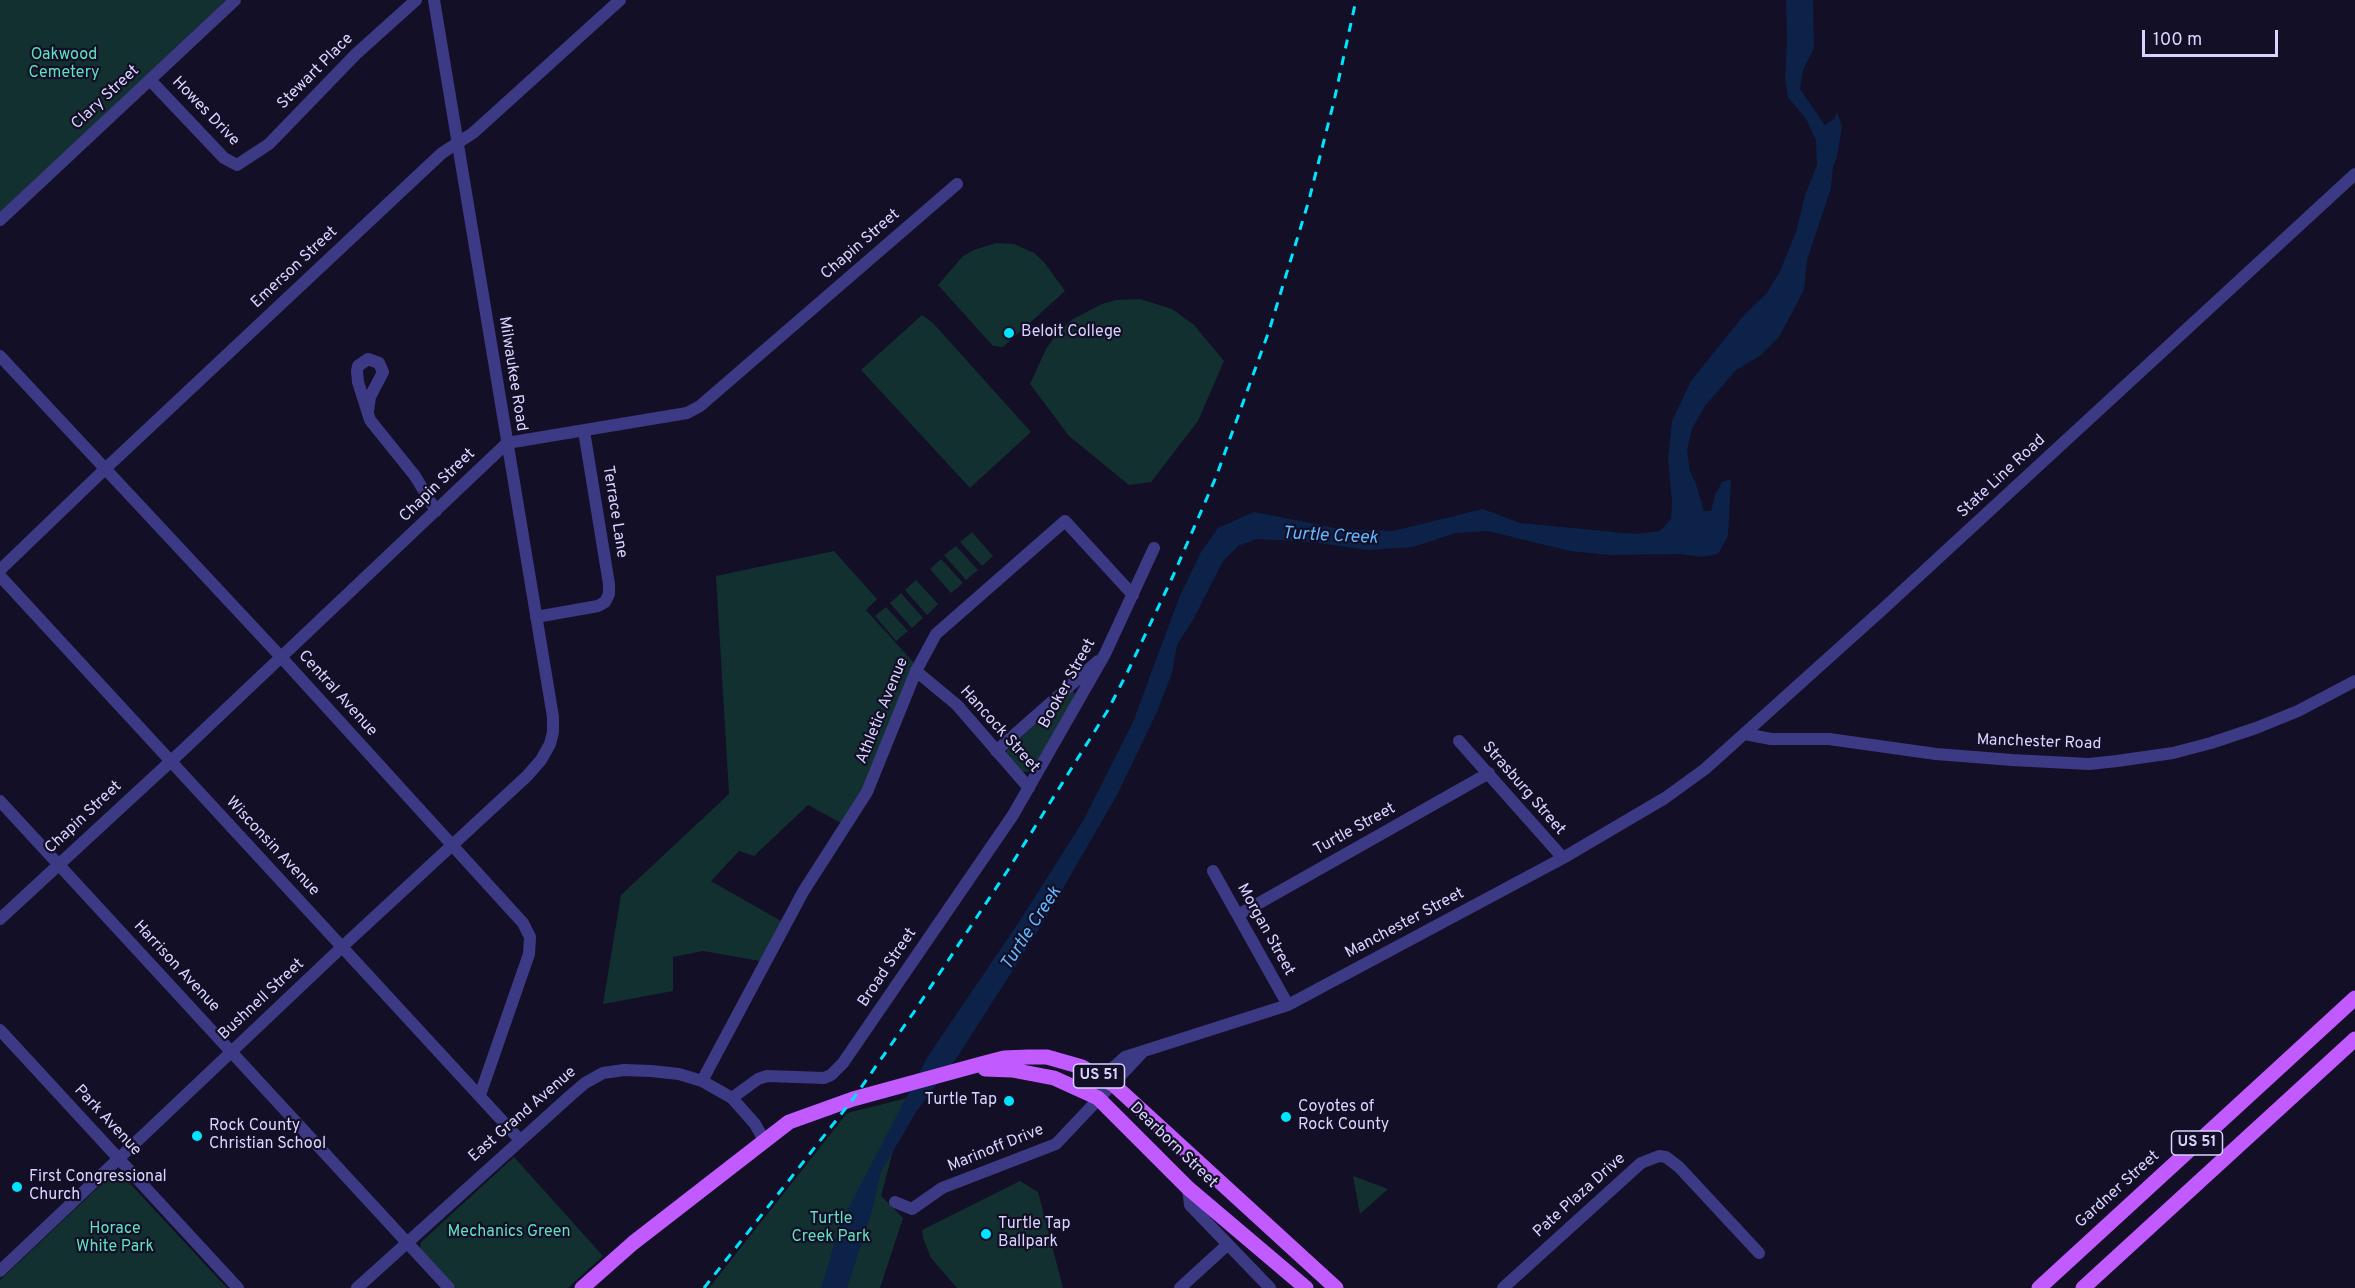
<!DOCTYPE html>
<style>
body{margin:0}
#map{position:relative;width:2355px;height:1288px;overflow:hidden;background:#130f26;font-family:Overpass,sans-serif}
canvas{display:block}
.scale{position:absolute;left:2142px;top:30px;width:136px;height:27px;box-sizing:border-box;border:3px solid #d9d4ff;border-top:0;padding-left:8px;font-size:18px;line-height:21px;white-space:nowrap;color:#d9d4ff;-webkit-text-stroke:4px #130f26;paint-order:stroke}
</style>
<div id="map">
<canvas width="2355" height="1288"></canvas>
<div class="scale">100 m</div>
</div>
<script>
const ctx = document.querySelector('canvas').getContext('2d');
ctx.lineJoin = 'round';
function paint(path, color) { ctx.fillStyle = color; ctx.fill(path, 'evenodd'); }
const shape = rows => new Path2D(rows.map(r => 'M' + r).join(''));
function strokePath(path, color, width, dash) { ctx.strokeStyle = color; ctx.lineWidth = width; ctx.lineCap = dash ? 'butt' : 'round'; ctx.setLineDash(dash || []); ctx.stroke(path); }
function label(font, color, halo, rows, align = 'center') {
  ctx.font = font + ' Overpass,sans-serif'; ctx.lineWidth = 4.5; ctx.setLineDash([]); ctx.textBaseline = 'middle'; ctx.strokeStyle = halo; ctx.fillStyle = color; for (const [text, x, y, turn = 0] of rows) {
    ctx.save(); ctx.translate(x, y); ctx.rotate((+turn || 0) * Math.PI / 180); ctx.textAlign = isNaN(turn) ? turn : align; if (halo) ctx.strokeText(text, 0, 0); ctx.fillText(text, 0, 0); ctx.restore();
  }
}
paint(shape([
 [0,0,226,0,0,212],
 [996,243,1014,244,1034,253,1044,262,1065,291,1003,347,993,346,938,285,963,256,974,250],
 [1140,299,1172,309,1194,325,1224,361,1198,421,1151,482,1129,485,1069,436,1030,384,1046,349,1058,332,1073,319,1102,304,1116,300],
 [922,315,933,323,1031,432,970,488,861,370],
 [972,532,993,556,982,566,960,542],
 [956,546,978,570,966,580,944,555],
 [834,551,877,599,866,610,914,663,865,785,841,823,808,805,754,856,739,851,711,881,781,921,760,961,703,951,673,957,673,991,603,1004,621,895,729,794,716,576],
 [941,559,963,583,951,593,930,569],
 [916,580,938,604,927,615,905,590],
 [901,593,923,618,912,628,890,603],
 [886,607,908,631,896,641,875,616],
 [1073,691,1075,693,1074,697,1032,771,1022,772,1006,753,1007,750],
 [907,1098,881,1196,903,1218,880,1288,709,1288,847,1113],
 [514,1157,603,1256,568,1288,456,1288,420,1250,421,1242],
 [116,1174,124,1177,227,1288,0,1288,0,1280,108,1178],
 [1353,1176,1388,1189,1360,1214],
 [1020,1181,1038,1192,1063,1288,957,1288,931,1258,923,1238,922,1230]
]), '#12302f');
paint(shape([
 [1786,0,1813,0,1814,48,1803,70,1800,89,1825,125,1834,119,1837,112,1842,127,1837,156,1833,167,1831,188,1807,260,1804,290,1779,337,1761,355,1736,370,1705,406,1692,429,1687,450,1690,471,1696,484,1704,511,1711,511,1715,495,1722,482,1731,479,1728,536,1718,554,1701,557,1680,554,1609,555,1570,551,1488,531,1456,533,1413,547,1368,550,1312,542,1257,539,1238,546,1223,561,1194,618,1177,645,1172,673,1157,712,1117,795,1043,923,958,1056,916,1112,881,1172,872,1211,847,1288,821,1288,841,1222,928,1056,1021,919,1083,821,1133,722,1179,598,1201,552,1218,528,1254,512,1341,529,1393,531,1483,509,1520,523,1635,534,1660,531,1671,519,1672,502,1668,458,1672,421,1691,381,1744,315,1767,293,1780,271,1796,232,1805,195,1817,165,1816,140,1806,119,1788,97,1785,78,1787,40]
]), '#0c2248');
strokePath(shape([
 [150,80,224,158,237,165,269,144,356,54,416,0],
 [0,220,235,0],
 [0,356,281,657,523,923,530,937,529,954,480,1095],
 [368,411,370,397,383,372,379,363,368,359,358,366,357,371,358,382,370,420,415,476,436,511],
 [0,570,105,469,442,153,473,133,620,0],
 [0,576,520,1140],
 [536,617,598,606,605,602,609,594,609,584,584,431],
 [916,671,957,705,1029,788],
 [1745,734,1771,739,1829,739,1936,754,2012,760,2089,764,2117,761,2173,753,2211,743,2256,728,2298,711,2355,681],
 [1459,741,1563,858],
 [996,751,1098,661],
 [0,801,449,1288],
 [1213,871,1288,1005],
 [1238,915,1489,773],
 [0,919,183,750,507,443,687,413,700,406,957,184],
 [0,1030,238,1288],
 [702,1081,803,892,867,792,916,671,936,634,1065,521,1133,595],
 [732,1098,758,1079,767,1076,824,1078,831,1075,843,1063,1013,815,1105,654,1154,548],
 [1098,1098,1102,1078,1125,1057,1288,1005,1563,858,1665,798,1705,769,1884,608,2355,174],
 [1188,1188,1190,1205,1270,1288],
 [895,1202,912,1209,942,1188,1056,1144,1141,1054],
 [0,1271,342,947,527,776,541,760,550,744,553,732,553,717,434,0],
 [357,1288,571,1095,585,1083,603,1073,624,1070,651,1071,679,1074,702,1081,732,1098,755,1124,764,1140],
 [1180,1288,1227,1245],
 [1503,1288,1641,1163,1659,1156,1666,1157,1679,1167,1759,1253]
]), '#3d3a85', 12);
strokePath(shape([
 [985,1069,1012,1070,1054,1078,1098,1098,1188,1188,1306,1288],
 [582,1288,633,1243,789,1122,853,1099,981,1064,1004,1058,1028,1057,1047,1057,1082,1067,1114,1085,1336,1288],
 [2039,1288,2355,998],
 [2083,1288,2355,1039]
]), '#c25bff', 15);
strokePath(shape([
 [704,1288,853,1099,914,1012,1008,870,1108,710,1128,671,1173,576,1216,477,1269,331,1309,200,1334,101,1356,0]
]), '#00e5ff', 3, [9, 8]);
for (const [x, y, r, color] of [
 [1009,333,6,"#00e5ff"],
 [1009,1101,6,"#00e5ff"],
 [1286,1117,6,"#00e5ff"],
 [197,1136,6,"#00e5ff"],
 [17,1187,6,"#00e5ff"],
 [986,1234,6,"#00e5ff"]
]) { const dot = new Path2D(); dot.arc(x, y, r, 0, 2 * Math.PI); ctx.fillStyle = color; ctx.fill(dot); strokePath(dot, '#130f26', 2); }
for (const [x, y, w] of [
 [1099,1076,51],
 [2197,1143,51]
]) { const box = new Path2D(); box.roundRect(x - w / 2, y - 12, w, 24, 4.5); ctx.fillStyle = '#130f26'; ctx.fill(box); strokePath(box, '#d9d4ff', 1.5); }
label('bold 15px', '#d9d4ff', null, [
 ["US 51",1099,1076],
 ["US 51",2197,1143]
]);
label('16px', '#5fe0c0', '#130f26', [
 ["Oakwood",64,56],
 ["Cemetery",64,74],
 ["Turtle",831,1220],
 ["Creek Park",831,1238],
 ["Horace",115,1230],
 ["White Park",115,1248],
 ["Mechanics Green",509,1233]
]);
label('16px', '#d9d4ff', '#130f26', [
 ["Stewart Place",316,72,-45],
 ["Clary Street",106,98,-43],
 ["Howes Drive",205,112,46],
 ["Chapin Street",861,245,-41],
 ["Emerson Street",295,268,-43],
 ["Milwaukee Road",512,374,81],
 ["State Line Road",2002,477,-43],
 ["Chapin Street",438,486,-44],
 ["Terrace Lane",614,512,81],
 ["Booker Street",1068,684,-61],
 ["Central Avenue",337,694,48],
 ["Athletic Avenue",883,711,-68],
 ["Hancock Street",999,730,48],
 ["Manchester Road",2039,743,2],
 ["Strasburg Street",1523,789,49],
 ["Chapin Street",84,818,-43],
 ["Turtle Street",1355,830,-29],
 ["Wisconsin Avenue",272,847,47],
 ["Manchester Street",1405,924,-28],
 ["Morgan Street",1265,930,61],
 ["Harrison Avenue",176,967,47],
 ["Broad Street",888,968,-56],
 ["Bushnell Street",262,1000,-43],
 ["East Grand Avenue",523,1115,-41],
 ["Park Avenue",107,1121,47],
 ["Dearborn Street",1173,1146,44],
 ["Marinoff Drive",996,1149,-22],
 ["Gardner Street",2118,1190,-42],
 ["Pate Plaza Drive",1580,1196,-42]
]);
label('16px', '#d9d4ff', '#130f26', [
 ["Beloit College",1021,333],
 ["Turtle Tap",997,1101,"right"],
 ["Coyotes of",1298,1108],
 ["Rock County",1298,1126],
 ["Rock County",209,1127],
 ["Christian School",209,1145],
 ["First Congressional",29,1178],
 ["Church",29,1196],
 ["Turtle Tap",998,1225],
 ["Ballpark",998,1243]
], 'left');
label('italic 18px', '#62b6ff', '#130f26', [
 ["Turtle Creek",1330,537,3],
 ["Turtle Creek",1032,929,-57]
]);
</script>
